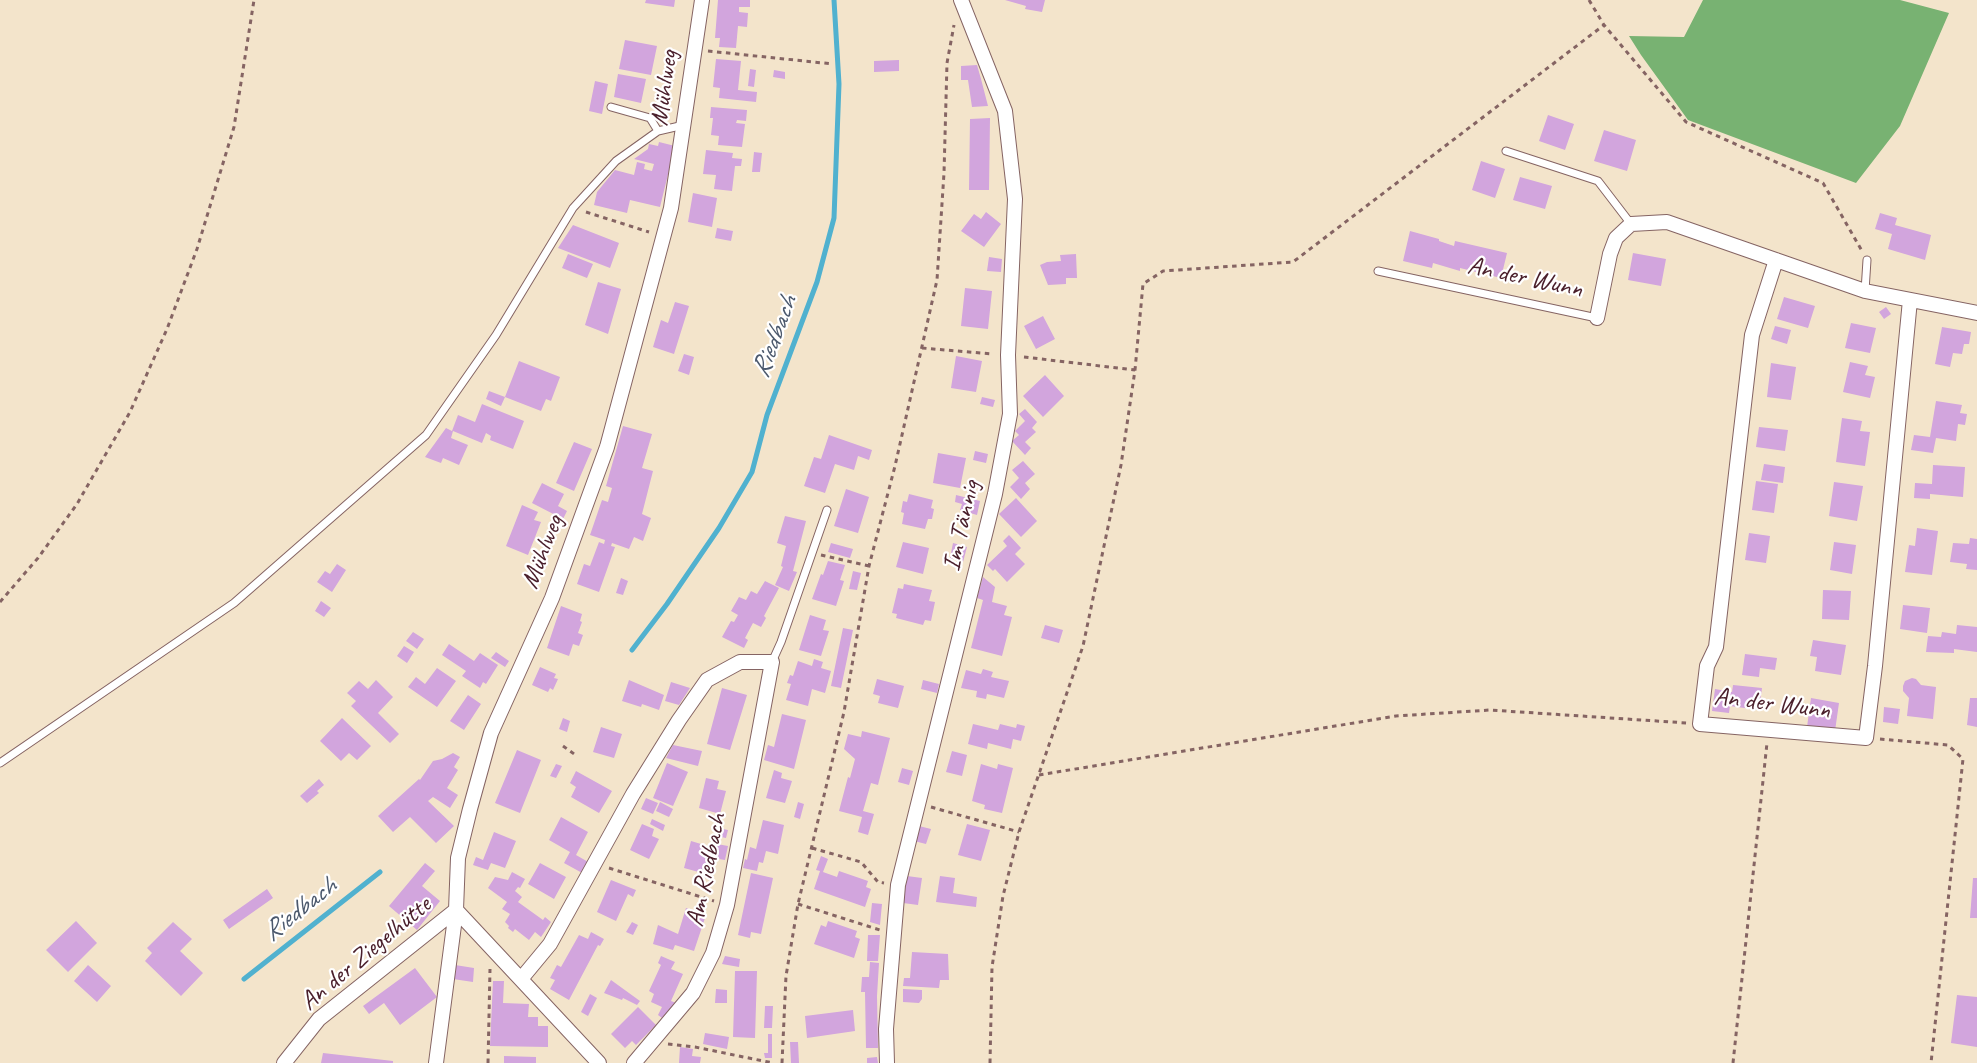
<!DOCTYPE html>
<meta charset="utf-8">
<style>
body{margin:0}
canvas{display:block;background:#f3e4cb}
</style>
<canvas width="1977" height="1063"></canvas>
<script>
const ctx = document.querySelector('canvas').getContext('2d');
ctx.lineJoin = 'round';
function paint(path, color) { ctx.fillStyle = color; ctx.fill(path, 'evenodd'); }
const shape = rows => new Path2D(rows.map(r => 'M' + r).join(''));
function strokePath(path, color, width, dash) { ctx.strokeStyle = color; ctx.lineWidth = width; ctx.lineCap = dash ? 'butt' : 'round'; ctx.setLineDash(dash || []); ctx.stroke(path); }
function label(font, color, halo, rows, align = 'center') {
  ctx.font = font + ' Caveat,sans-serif'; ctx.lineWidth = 4.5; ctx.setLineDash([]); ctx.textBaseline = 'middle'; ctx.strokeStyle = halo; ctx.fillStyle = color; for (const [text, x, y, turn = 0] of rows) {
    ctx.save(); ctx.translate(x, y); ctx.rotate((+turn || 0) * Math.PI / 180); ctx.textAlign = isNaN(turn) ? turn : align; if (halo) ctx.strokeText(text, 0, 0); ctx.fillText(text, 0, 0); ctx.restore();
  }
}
paint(shape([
 [1703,0,1900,0,1949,13,1900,126,1856,183,1688,120,1641,55,1629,36,1684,37]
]), '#78b272');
strokePath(shape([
 [632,650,667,604,719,528,752,472,767,415,817,282,834,218,839,84,834,0],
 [244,979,380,872]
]), '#50b1cf', 5);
paint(shape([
 [646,0,675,0,674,7,645,3],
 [718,0,750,0,750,7,739,7,739,12,748,13,747,27,738,26,736,48,719,47,720,38,715,38],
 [1005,0,1045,0,1042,12,1025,9,1026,6],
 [625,40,657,46,651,75,619,69],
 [716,59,741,61,738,90,757,92,756,102,719,98,720,88,713,87],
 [899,60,899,71,874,72,874,61],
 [977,65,981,79,988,106,972,107,968,80,961,80,961,66],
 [750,69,756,70,754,87,748,86],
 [774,70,785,72,785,79,773,77],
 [618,74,646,79,641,103,614,97],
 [595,81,608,84,602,114,589,111],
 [711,107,747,110,746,121,737,120,736,123,745,124,742,147,718,145,719,136,711,135,713,118,710,118],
 [1548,115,1574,124,1565,150,1539,141],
 [990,118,989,190,969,190,970,119],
 [1604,130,1636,140,1627,171,1594,161],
 [659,142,675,146,660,207,630,200,627,213,594,205,597,192,615,170,634,175,637,162,645,164,644,169,652,171,654,164,634,159,648,149,649,144,658,146],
 [706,150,733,153,732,158,742,159,741,166,735,166,732,191,714,189,716,175,703,174],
 [754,152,762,153,760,172,752,172],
 [1481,161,1505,169,1495,198,1472,190],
 [1520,177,1552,186,1545,209,1513,200],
 [693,193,717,198,712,227,688,222],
 [986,212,1001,224,984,247,961,231,974,214,981,219],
 [1880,213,1897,218,1895,225,1931,235,1925,260,1888,249,1892,234,1875,229],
 [573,225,619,243,610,268,558,248],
 [717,228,733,231,731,241,715,238],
 [1410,231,1439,239,1439,241,1454,246,1455,241,1507,253,1501,278,1460,268,1460,271,1433,263,1432,268,1403,261],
 [1633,253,1666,259,1661,286,1628,280],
 [568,254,593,264,587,278,562,268],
 [1076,254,1077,278,1066,278,1066,284,1048,285,1040,265,1047,262,1061,261,1060,255],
 [989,257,1002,259,1001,272,987,271],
 [598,282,621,289,608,334,585,325],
 [965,288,992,291,988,329,961,326],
 [1784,297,1815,306,1808,328,1777,319],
 [675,302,689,306,674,354,653,347,661,320,668,323],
 [1886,307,1891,314,1884,319,1879,312],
 [1043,316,1055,339,1036,349,1024,326],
 [1851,323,1876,328,1870,353,1845,348],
 [1775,326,1791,330,1787,344,1771,339],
 [1942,327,1971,332,1969,344,1964,344,1962,354,1953,353,1950,367,1935,364],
 [684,354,694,357,689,375,678,371],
 [956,356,982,361,976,392,951,388],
 [519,361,560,377,551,401,546,399,541,411,505,397],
 [1850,362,1868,366,1865,375,1875,377,1870,398,1843,392],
 [1771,363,1796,367,1791,400,1767,397],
 [1045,375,1064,396,1043,417,1023,396],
 [489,391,505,397,501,406,486,399],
 [982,397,995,400,993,407,980,404],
 [1936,401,1962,405,1960,413,1967,414,1965,425,1958,424,1956,441,1936,438,1933,453,1911,450,1914,435,1930,437],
 [482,404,524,421,513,449,490,440,491,436,486,433,482,443,453,431,451,438,468,445,459,465,443,458,441,463,425,457,446,428,452,431,458,415,475,422],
 [1025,409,1037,422,1032,428,1036,432,1025,442,1031,448,1025,455,1012,441,1019,435,1015,431,1025,421,1019,414],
 [1842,418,1862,421,1860,431,1870,432,1865,466,1836,462],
 [623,426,652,434,642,468,653,471,642,514,651,518,643,541,634,537,629,549,612,543,611,546,615,547,599,592,577,584,584,564,590,566,599,542,604,544,605,540,590,535,602,500,608,502,612,488,606,486],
 [1759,427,1788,430,1785,451,1756,447],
 [829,435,872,450,869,460,858,456,854,470,835,464,825,493,804,486,814,457,821,459],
 [574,442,592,449,574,491,556,483],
 [975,451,988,454,986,463,973,460],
 [938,453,966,458,960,488,933,483],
 [1023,461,1035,474,1025,483,1030,489,1021,499,1010,487,1019,478,1012,470],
 [1764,464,1785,467,1783,483,1761,480],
 [1933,465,1965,467,1963,497,1930,494,1930,499,1914,498,1915,483,1932,484],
 [1756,481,1778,484,1774,513,1752,510],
 [1834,482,1863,486,1857,521,1829,516],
 [542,483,564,494,558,506,567,511,563,519,532,503],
 [846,489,869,497,858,533,834,526],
 [909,494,933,500,931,508,934,509,932,519,928,519,925,529,902,524,904,513,901,512,903,501,907,502],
 [956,495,980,501,977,515,960,510,962,504,955,502],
 [1016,498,1037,521,1021,537,999,514],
 [522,505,538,512,534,520,541,522,528,555,506,546],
 [785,516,806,521,793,571,797,572,789,591,775,585,783,567,781,566,786,546,777,543],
 [1917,528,1938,531,1932,575,1905,572,1909,545,1915,546],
 [1749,533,1770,536,1766,563,1745,560],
 [1009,535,1021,548,1015,554,1025,564,1007,582,995,569,993,571,987,565,1007,546,1003,541],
 [1970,538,1977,539,1977,570,1966,569,1967,564,1950,562,1953,543,1969,544],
 [903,542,929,548,923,574,896,567],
 [1834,542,1856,545,1852,574,1830,570],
 [831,543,853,549,850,558,828,552],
 [953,543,967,547,963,562,950,558],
 [828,561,845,565,840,580,844,581,836,606,812,599,821,574,823,575],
 [337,564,346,570,332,592,317,582,325,571,330,574],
 [853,571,861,573,857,590,849,589],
 [983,577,995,587,992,602,1007,606,1004,615,1012,617,1002,656,971,648,983,600,977,598],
 [621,578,628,581,623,595,616,593],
 [765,581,779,588,764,616,766,618,761,627,753,623,745,638,748,640,744,648,722,637,731,621,734,622,738,615,731,611,739,597,746,600,751,591,757,594],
 [904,584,932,590,929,601,935,602,931,621,925,620,923,625,896,618,897,614,892,613,898,588,903,589],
 [1823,590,1851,591,1849,620,1822,619],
 [321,601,331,608,324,617,315,611],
 [1903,605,1930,608,1927,633,1900,629],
 [561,606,582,614,580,621,582,622,578,633,583,635,579,646,573,644,569,656,547,648],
 [810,615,826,620,823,630,829,631,821,656,799,650],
 [1045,625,1063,630,1059,643,1041,638],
 [1957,625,1977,627,1977,652,1954,649,1954,653,1926,652,1928,636,1941,637,1942,632,1956,634],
 [843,628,853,630,841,688,831,686],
 [413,632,424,639,417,649,406,641],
 [1813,640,1846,645,1841,675,1815,671,1817,657,1810,656],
 [449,644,474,661,480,653,498,665,486,684,483,682,480,688,462,676,466,671,442,655],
 [404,646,414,652,407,663,397,656],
 [496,652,509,661,505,667,491,658],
 [1745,654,1777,658,1775,670,1760,668,1759,677,1742,675],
 [814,659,823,662,821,668,831,671,825,693,812,689,808,706,786,700,791,684,787,683,790,675,793,676,798,661,812,666],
 [540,667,556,674,554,678,558,679,553,690,550,688,548,692,532,685],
 [437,668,456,681,437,707,408,687,416,677,425,684],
 [983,669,993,672,991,677,1009,681,1004,698,987,694,986,699,976,697,977,691,961,688,966,670,981,674],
 [1912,678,1916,679,1921,685,1936,687,1933,719,1907,716,1909,698,1903,691,1903,686,1905,681],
 [877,679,904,686,898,708,878,703,880,696,873,694],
 [376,680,393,697,378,713,399,734,390,743,351,706,356,701,347,693,359,681,368,689],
 [629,680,664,695,659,710,642,704,641,707,622,701],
 [923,680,939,684,937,693,921,689],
 [671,682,690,688,679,705,665,701],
 [1733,685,1762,688,1759,710,1730,706,1729,713,1712,711,1715,689,1732,692],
 [722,688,747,695,730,750,707,744],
 [468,695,481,704,464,730,450,721],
 [1811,698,1839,703,1835,731,1807,727],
 [1970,698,1977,698,1977,727,1967,725],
 [1884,707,1900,709,1898,724,1883,722],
 [782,714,806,720,794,769,764,760,768,745,774,747],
 [342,718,371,746,357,760,349,753,341,761,320,741],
 [563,718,570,721,567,732,559,729],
 [973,724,998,730,1000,724,1016,728,1017,724,1025,726,1021,741,1013,739,1011,749,988,743,987,749,968,744],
 [601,727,622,734,614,758,593,752],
 [862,731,890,738,878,785,871,783,863,811,874,814,868,835,858,832,862,817,839,811,848,777,850,778,855,759,844,749,848,734,861,737],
 [673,745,702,751,698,766,666,758],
 [517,750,541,760,520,813,495,803],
 [952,751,967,755,962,776,946,772],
 [453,753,460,757,454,767,458,770,447,788,458,795,450,808,433,797,428,801,454,826,436,843,410,817,393,832,378,816,419,779,420,780,433,761,442,759],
 [667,763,688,772,673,806,653,798],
 [556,764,562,766,556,778,550,776],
 [981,764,997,769,998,764,1013,768,1002,813,984,809,985,805,972,801],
 [902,768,913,771,909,785,898,782],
 [774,770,782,773,781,778,792,781,785,803,766,798],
 [576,771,612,791,599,813,571,797,576,787,570,783],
 [706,778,719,781,717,789,726,791,720,814,699,808],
 [319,779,324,785,317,791,319,793,307,803,300,796],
 [646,798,658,803,653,814,641,809],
 [660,802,673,809,669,817,656,811],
 [798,802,804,804,800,819,794,817],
 [561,817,588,832,576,855,590,863,584,874,564,863,570,852,549,840],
 [652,819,665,825,663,831,650,824],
 [763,820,784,825,778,854,766,851,763,863,759,862,757,871,743,868,745,859,747,860,750,847,756,849],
 [642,824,654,829,652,836,659,839,649,859,630,850],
 [967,824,990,830,981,861,958,855],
 [919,826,931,829,926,844,914,841],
 [718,828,728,830,726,838,716,836],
 [494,832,516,841,505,868,491,863,488,870,473,865,476,857,483,860],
 [691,841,701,844,700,848,709,851,706,863,715,865,710,879,705,878,706,874,684,868],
 [717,844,728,846,725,860,712,858,714,848,716,848],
 [821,856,828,859,823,872,837,877,839,871,868,881,866,887,871,889,865,907,814,889,820,871,816,870],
 [425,863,435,871,422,886,440,901,417,930,389,906],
 [540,863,566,877,554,899,528,884],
 [512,872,525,879,520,888,518,887,515,891,522,897,518,902,543,920,545,917,551,922,541,937,535,932,529,940,515,929,513,932,508,928,509,926,505,922,510,914,502,909,507,902,488,888,495,877,508,880],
 [751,873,773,878,761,934,751,932,750,938,738,935],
 [907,876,922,878,918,905,903,903],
 [940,876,955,878,953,893,977,897,976,907,936,902],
 [1973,878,1977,878,1977,918,1970,918],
 [611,880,636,890,633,897,628,894,616,921,597,912],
 [267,889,273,898,229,929,223,920],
 [872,903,882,904,880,925,870,922],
 [686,908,706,915,694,951,675,945,673,950,653,944,658,925,678,934],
 [76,921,97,943,68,972,46,950],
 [828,921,857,931,855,937,860,939,854,958,814,944,821,925,826,927],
 [173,922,192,939,180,951,203,973,181,996,145,961,152,953,147,948],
 [632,922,638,925,633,935,626,932],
 [591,932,604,939,600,946,598,945,569,1000,550,989,555,980,550,978,557,965,561,967,579,935,588,939],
 [868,935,880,935,878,961,867,961],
 [912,952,948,954,949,980,940,980,939,988,903,986,904,978,910,978],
 [661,956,675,962,671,969,683,974,671,1001,679,1004,666,1021,658,1015,662,1007,651,1002,654,994,649,991,661,965,658,963],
 [725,956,740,959,739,967,722,964],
 [870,962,879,963,877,996,878,1048,866,1048,865,992,861,992,862,977,869,977],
 [88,965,111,986,97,1002,74,981],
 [455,965,474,968,473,982,453,979],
 [415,968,437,997,400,1025,384,1003,369,1014,363,1006],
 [735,971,757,971,755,1038,733,1037],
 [611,980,640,1001,637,1005,623,998,622,1000,604,993],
 [493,981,504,981,503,1003,529,1004,528,1017,538,1017,538,1026,548,1026,548,1047,490,1046],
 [716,989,727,990,727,1003,715,1003],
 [903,989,922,990,922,999,919,1003,903,1002],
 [590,994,597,998,588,1016,581,1012],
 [1957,995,1977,997,1977,1047,1951,1043],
 [765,1006,773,1006,772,1028,764,1028],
 [638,1007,656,1025,636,1045,632,1041,625,1048,611,1034],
 [853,1010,855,1031,807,1038,805,1016],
 [705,1033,729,1037,727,1049,703,1044],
 [768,1034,772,1034,772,1058,765,1058,764,1053,768,1053],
 [790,1042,798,1042,799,1063,791,1063],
 [680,1047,693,1049,692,1056,701,1057,700,1063,679,1063],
 [323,1053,393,1061,393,1063,321,1063],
 [504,1056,536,1057,536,1063,504,1063],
 [877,1057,878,1063,867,1063,867,1058]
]), '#d2a5dd');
const lane = shape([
 [611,107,650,118,658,131],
 [1506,151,1598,181,1631,224],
 [1378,271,1597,318],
 [1865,291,1867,260],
 [772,662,781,642,827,510],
 [0,763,234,603,426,435,496,335,573,208,616,161,658,131,684,125]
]);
const street = shape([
 [1776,260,1752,335,1716,647,1707,666,1700,724,1866,738,1875,666,1910,300],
 [1597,318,1610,254,1616,238,1631,224,1667,222,1865,291,1977,313],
 [456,910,599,1063],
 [521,979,550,944,633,794,679,720,707,680,740,662,772,662,727,905,713,953,693,993,634,1063],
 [284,1063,319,1019,456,910],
 [436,1063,456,910,458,858,470,809,491,733,552,598,607,447,671,208,702,0],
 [887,1063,886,1029,898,885,995,494,1010,414,1008,355,1015,199,1005,111,961,0]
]);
strokePath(lane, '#856463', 9);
strokePath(street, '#856463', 16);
strokePath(shape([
 [1589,0,1604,25,1686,122,1823,183,1862,251],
 [708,51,833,64],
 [586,212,649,232],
 [922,348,993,354],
 [1024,357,1135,370],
 [821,555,869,566],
 [0,602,38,558,77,504,130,412,167,329,197,249,234,127,254,0],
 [1880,739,1948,745,1963,759,1931,1063],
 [563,746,577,756],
 [1039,775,1396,716,1490,710,1687,723],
 [931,807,1019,832],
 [812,848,861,862,878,882,884,883],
 [609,868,714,901],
 [798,904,880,930],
 [668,1044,695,1047,773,1063],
 [488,1063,490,969],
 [782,1063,786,976,798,904,844,712,869,566,895,466,937,280,944,173,947,63,954,25],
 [990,1063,992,967,1003,896,1019,832,1083,646,1121,465,1135,370,1143,284,1163,271,1293,262,1604,25],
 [1733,1063,1767,743]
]), '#856463', 3, [4.5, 4.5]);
strokePath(lane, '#fff', 7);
strokePath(street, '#fff', 14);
label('26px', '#4a1f2b', '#fff', [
 ["Mühlweg",665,88,-82],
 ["An der Wunn",1525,278,12],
 ["Im Tännig",962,526,-77],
 ["Mühlweg",543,552,-69],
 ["An der Wunn",1772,704,7],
 ["Am Riedbach",707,870,-78],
 ["An der Ziegelhütte",366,954,-40]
]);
label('italic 27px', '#4c596d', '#fff', [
 ["Riedbach",775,337,-69],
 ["Riedbach",300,910,-38]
]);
</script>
